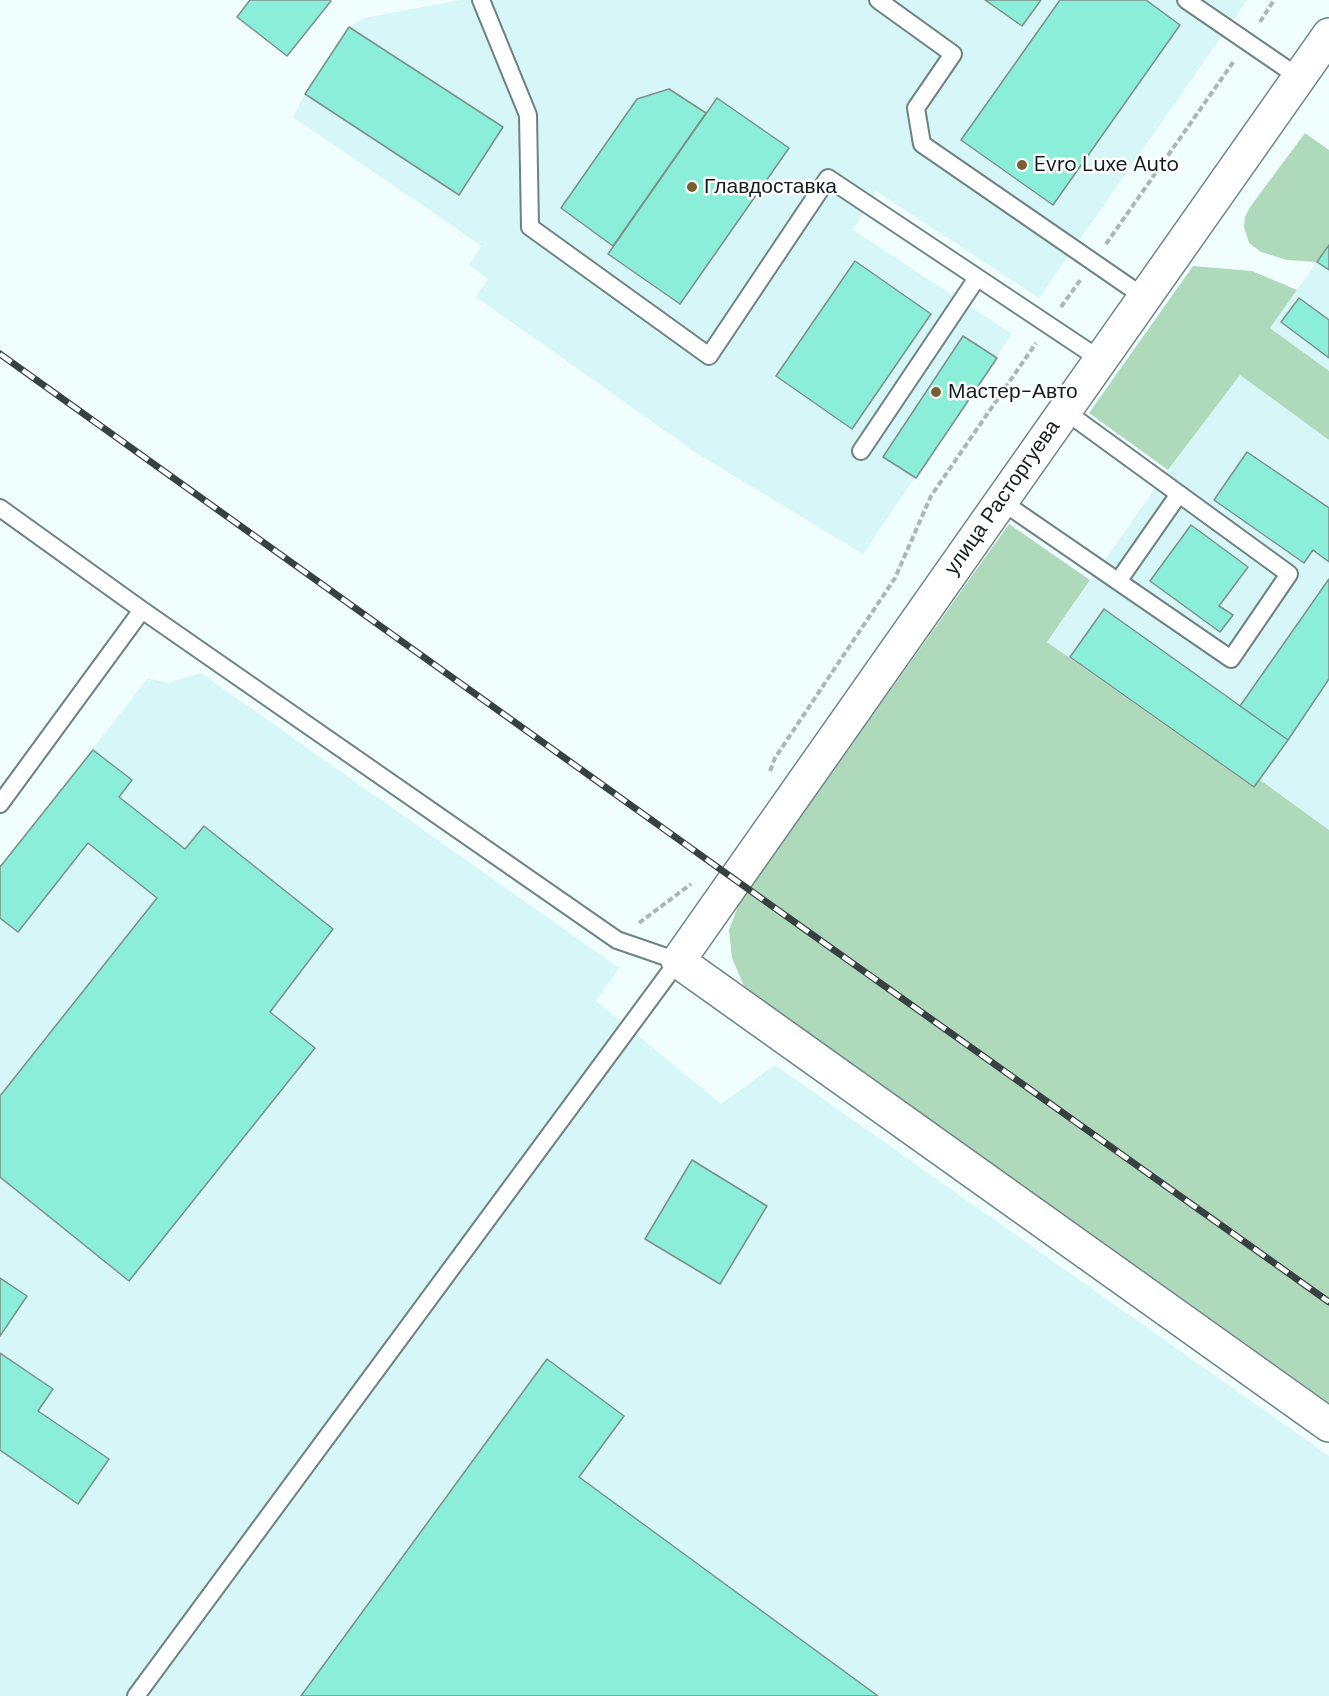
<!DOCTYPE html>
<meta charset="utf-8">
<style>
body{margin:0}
canvas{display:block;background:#f1fefe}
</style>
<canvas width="1329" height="1696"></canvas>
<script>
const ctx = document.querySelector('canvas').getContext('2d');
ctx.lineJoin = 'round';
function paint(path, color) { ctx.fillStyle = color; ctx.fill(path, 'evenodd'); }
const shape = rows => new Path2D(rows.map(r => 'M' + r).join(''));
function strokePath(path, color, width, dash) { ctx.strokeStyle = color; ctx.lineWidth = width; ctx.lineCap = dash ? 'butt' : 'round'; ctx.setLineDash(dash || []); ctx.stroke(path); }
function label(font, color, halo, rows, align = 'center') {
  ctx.font = font + ' "DM Sans",sans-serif'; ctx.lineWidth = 5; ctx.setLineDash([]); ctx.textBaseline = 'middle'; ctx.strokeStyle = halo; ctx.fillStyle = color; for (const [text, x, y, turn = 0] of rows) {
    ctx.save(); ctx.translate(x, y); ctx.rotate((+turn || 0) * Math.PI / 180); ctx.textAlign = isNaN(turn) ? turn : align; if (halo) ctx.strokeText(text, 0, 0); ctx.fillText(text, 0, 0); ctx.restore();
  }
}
paint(shape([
 [461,0,1247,0,1039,298,876,191,853,230,1012,334,863,554,698,454,476,297,488,279,469,265,482,246,293,117,305,94,349,27,364,18],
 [1329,245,1329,371,1270,328],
 [1240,375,1329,440,1329,830,1260,779,1254,787,1047,642,1161,480],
 [201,673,619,968,596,1001,721,1104,775,1065,1329,1456,1329,1696,0,1696,0,867,148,678,168,683]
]), '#d6f6f7');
paint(shape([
 [1305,133,1329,150,1329,245,1317,262,1287,260,1261,252,1249,243,1244,227,1245,217,1250,207],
 [1193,266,1252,271,1297,290,1270,328,1329,371,1329,440,1240,375,1168,470,1089,413],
 [1009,524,1090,580,1047,642,1253,787,1259,779,1329,830,1329,1403,791,1021,744,986,732,958,729,930,740,901]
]), '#aedabb');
const building = shape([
 [250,0,330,0,331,1,287,56,237,17,250,0],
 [985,0,1041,0,1022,26,985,0],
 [1060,0,1146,0,1180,25,1053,205,961,140,1060,0],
 [349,27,503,127,459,195,305,94,349,27],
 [669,89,706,113,613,246,561,208,637,99,669,89],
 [717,98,789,148,680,304,608,254,717,98],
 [1329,245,1329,270,1317,262,1329,245],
 [855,261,931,314,852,429,776,376,855,261],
 [1299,298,1329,320,1329,358,1281,322,1299,298],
 [963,336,997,358,916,478,883,457,963,336],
 [1247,452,1329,508,1329,562,1313,550,1304,563,1214,500,1247,452],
 [1191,525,1248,567,1219,606,1233,615,1220,632,1150,581,1191,525],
 [1329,579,1329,679,1288,740,1240,706,1329,579],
 [1104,609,1288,740,1254,787,1070,657,1104,609],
 [93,750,132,780,119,797,185,849,204,826,333,929,270,1012,315,1048,129,1281,0,1177,0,1096,157,898,88,843,18,932,0,918,0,867,93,750],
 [692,1160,767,1206,720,1284,645,1239,692,1160],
 [0,1278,27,1296,0,1336,0,1278],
 [0,1353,53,1389,38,1411,109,1459,78,1504,0,1450,0,1353],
 [547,1359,624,1416,579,1477,878,1696,301,1696,547,1359]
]);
paint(building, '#8beed8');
strokePath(building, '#7d908b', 1.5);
const lane = shape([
 [481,0,528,115,530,227,709,356,828,178,1101,360],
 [878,0,953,54,916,108,922,144,1144,297],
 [1186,0,1300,78],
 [861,451,977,278],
 [1001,501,1231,659,1289,574,1065,411],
 [0,508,142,610,617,940,678,961,136,1696],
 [1119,580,1179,494],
 [0,804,142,610]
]);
const secondary = shape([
 [1329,35,678,961,1329,1425]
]);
strokePath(lane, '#6e8283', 20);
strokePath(secondary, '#6e8283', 36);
strokePath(shape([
 [1260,22,1274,0],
 [1106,244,1234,61],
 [1061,307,1081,279],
 [770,771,775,758,895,578,931,496,1036,343],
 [639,923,691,884]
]), '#abb7b7', 4, [6, 3]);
strokePath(lane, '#fff', 16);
strokePath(secondary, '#fff', 33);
const rail = shape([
 [0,354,713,864,1329,1302]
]);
strokePath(rail, '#384141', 7);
strokePath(rail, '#fff', 4.5, [14]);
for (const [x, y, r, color] of [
 [1022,165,6,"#766030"],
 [692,187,6,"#766030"],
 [936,392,6,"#766030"]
]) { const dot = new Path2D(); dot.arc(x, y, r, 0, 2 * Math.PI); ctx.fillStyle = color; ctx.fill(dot); strokePath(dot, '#fff', 2); }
label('21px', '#141c1c', '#fff', [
 ["Evro Luxe Auto",1034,165],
 ["Главдоставка",704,187],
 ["Мастер-Авто",948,392]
], 'left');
label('21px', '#141c1c', '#fff', [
 ["улица Расторгуева",1003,498,-55]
]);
</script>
